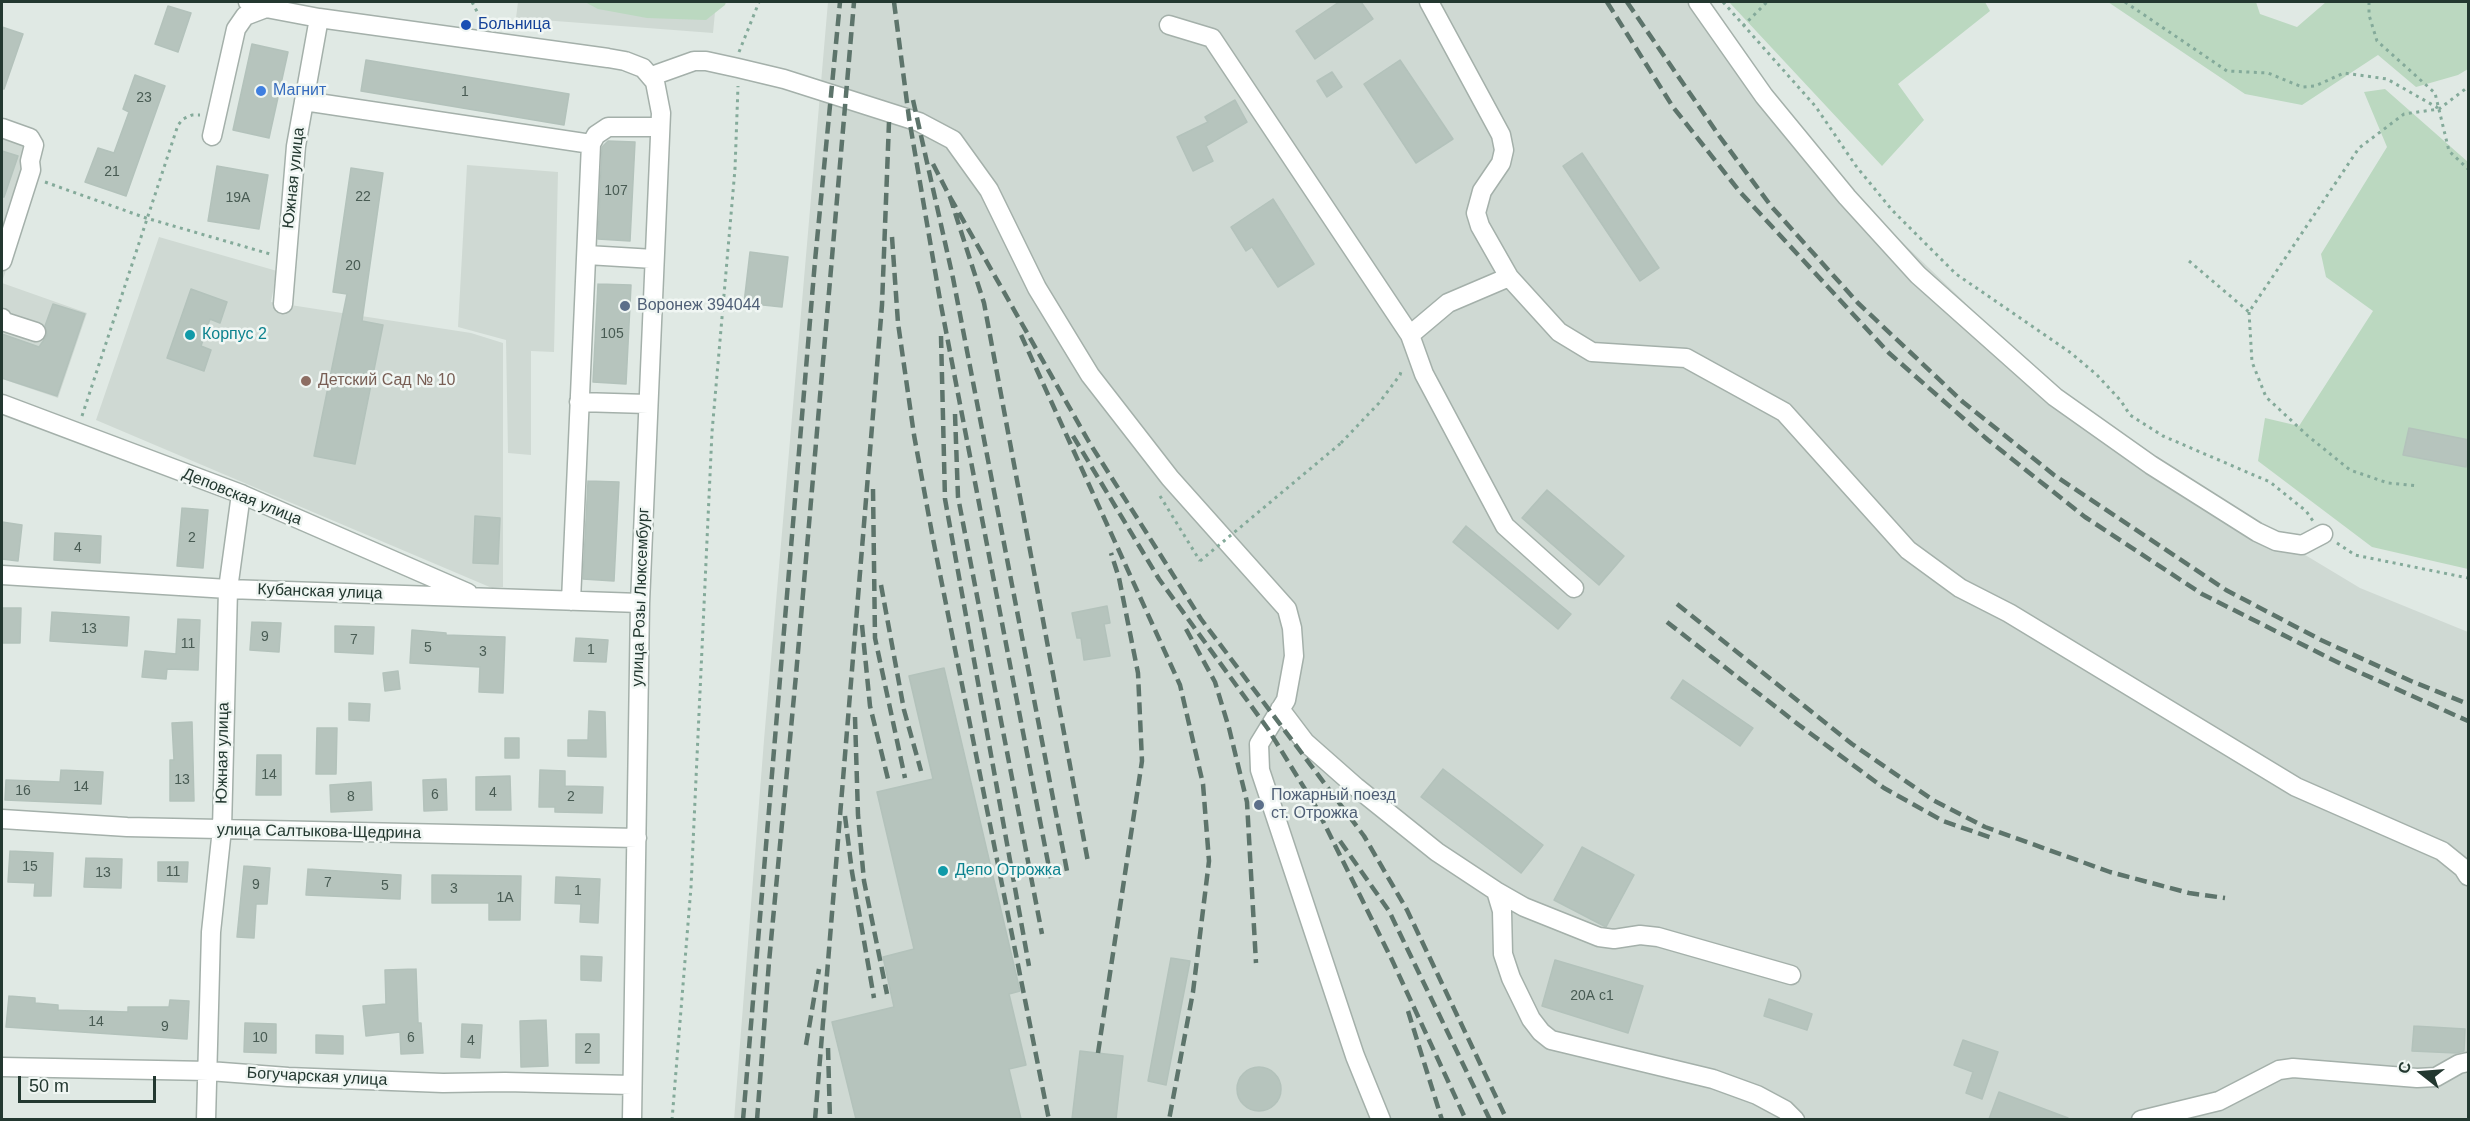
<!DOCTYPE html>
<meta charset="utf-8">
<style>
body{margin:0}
#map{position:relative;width:2470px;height:1121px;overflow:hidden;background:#e0e9e4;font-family:Helvetica,sans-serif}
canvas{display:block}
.frame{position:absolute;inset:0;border:3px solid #233830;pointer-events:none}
.north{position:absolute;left:2392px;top:1043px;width:60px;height:60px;-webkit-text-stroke:4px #f0f6f3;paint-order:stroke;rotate:287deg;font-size:16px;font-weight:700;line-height:24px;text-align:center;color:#233830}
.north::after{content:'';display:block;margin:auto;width:21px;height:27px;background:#233830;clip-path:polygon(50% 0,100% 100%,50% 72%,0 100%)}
.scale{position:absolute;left:18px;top:1076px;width:138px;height:27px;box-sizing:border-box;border:3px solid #233830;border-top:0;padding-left:8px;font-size:18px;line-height:21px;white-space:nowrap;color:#233830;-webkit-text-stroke:4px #f0f6f3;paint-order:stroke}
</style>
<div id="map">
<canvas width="2470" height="1121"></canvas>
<div class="frame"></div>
<div class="north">С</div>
<div class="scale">50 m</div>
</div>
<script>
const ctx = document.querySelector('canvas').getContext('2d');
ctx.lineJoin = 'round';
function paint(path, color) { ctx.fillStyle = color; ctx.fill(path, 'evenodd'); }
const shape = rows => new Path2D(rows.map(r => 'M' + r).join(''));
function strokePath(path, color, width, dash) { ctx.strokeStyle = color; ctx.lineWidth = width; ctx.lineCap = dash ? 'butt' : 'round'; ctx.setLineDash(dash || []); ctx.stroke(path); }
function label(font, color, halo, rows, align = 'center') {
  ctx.font = font + ' Helvetica,sans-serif'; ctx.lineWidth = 5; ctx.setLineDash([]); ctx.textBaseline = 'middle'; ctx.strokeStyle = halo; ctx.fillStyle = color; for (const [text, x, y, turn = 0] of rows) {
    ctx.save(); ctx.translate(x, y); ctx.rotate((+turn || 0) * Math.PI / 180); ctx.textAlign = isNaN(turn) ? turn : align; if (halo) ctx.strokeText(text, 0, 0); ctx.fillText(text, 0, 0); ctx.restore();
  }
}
paint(shape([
 [518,2,716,2,713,33,516,18],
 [828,2,1703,2,1853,195,2056,390,2194,488,2360,588,2468,632,2468,1119,734,1120,764,740],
 [2,126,44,140,35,165,41,167,2,282],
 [467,165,558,172,554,352,531,351,531,455,508,453,506,340,458,327],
 [159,237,277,271,271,302,471,333,503,343,503,587,492,588,96,420],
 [2,283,87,313,58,398,2,379]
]), '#cfd9d3');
paint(shape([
 [585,2,726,2,725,5,706,20,647,18,598,9],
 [1729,2,1985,2,1990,11,1898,84,1924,120,1882,166],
 [2108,2,2256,2,2260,14,2297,27,2326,2,2468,2,2468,69,2458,75,2416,87,2378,55,2302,105,2245,94],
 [2385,89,2468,162,2468,569,2372,547,2258,461,2265,418,2299,426,2373,311,2326,277,2321,254,2387,147,2364,92]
]), '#bbd8c0');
const building = shape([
 [1339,2,1361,2,1373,19,1315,59,1296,31,1339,2],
 [168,6,191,13,178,52,155,44,168,6],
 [2,27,23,34,4,89,2,89,2,27],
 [252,44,288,52,269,138,233,130,252,44],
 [366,60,569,94,564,125,361,91,366,60],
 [1400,60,1453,139,1416,163,1364,84,1400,60],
 [1332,72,1342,87,1327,97,1317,81,1332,72],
 [135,75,165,86,126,196,85,182,98,148,114,153,129,112,123,109,135,75],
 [1235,100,1247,122,1206,146,1213,161,1193,171,1177,137,1208,122,1205,117,1235,100],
 [608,141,635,142,630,241,598,239,602,147,608,141],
 [2,151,18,156,4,197,2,197,2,151],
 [1582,153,1659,268,1640,281,1563,166,1582,153],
 [217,166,268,175,259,229,208,221,217,166],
 [351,168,383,173,362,321,383,325,355,464,314,456,347,294,333,292,351,168],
 [1273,199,1314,264,1278,287,1252,247,1246,251,1231,227,1273,199],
 [750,252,788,257,782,307,744,303,750,252],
 [598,284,631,285,626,384,593,382,598,284],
 [191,289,227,302,220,323,210,319,201,346,211,350,204,371,167,358,191,289],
 [53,304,85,314,57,396,2,378,2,334,39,347,47,335,45,326,53,304],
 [2409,428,2469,440,2466,467,2403,455,2409,428],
 [588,481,619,482,614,581,583,579,588,481],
 [1547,490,1624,556,1599,585,1522,518,1547,490],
 [182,508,208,510,203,568,177,566,182,508],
 [475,516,500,518,498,564,473,563,475,516],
 [2,522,22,525,18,561,2,559,2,522],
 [1466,526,1571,614,1558,629,1453,542,1466,526],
 [55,533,101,536,100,563,54,560,55,533],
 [1107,606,1110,623,1104,624,1110,656,1084,660,1081,638,1077,638,1072,613,1107,606],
 [2,608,21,608,20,643,2,643,2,608],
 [52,612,129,617,127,646,50,641,52,612],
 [178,619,200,620,198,670,167,669,166,679,142,677,145,651,176,654,178,619],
 [252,622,281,623,279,652,250,650,252,622],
 [335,626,374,627,373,654,335,652,335,626],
 [412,630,446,633,446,635,505,637,503,693,479,692,480,667,410,663,412,630],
 [576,638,608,640,606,662,574,661,576,638],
 [944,668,1020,991,1009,994,1026,1065,1009,1069,1021,1119,856,1119,832,1022,894,1007,883,957,914,949,877,792,933,779,909,676,944,668],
 [398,671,400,689,385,691,383,673,398,671],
 [1683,680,1753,728,1740,746,1671,698,1683,680],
 [349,703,370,704,369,721,349,720,349,703],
 [589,711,605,712,606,757,568,756,568,740,588,740,589,711],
 [192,722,194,801,170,801,170,760,174,760,172,723,192,722],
 [317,728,337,728,336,774,316,774,317,728],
 [505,738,519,738,519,758,505,758,505,738],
 [257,755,281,755,281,795,256,795,257,755],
 [1443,769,1543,845,1521,873,1421,797,1443,769],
 [61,770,103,772,101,804,5,800,6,780,60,782,61,770],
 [540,770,565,771,565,786,603,787,602,813,555,812,555,807,539,807,540,770],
 [510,776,511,810,476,810,476,777,510,776],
 [446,779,447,810,424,811,423,780,446,779],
 [371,782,372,810,331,812,330,785,371,782],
 [1582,847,1634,875,1606,927,1554,900,1582,847],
 [10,851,53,853,51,896,34,896,35,883,8,882,10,851],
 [86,858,122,859,121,888,84,887,86,858],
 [158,862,188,862,187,882,158,881,158,862],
 [244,866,270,868,267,904,256,904,254,938,237,937,244,866],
 [308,869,401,875,400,899,306,895,308,869],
 [432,875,521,876,520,920,489,920,489,903,432,903,432,875],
 [556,877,600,879,598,923,580,922,581,904,555,903,556,877],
 [581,956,602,957,601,981,581,980,581,956],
 [1171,958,1190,961,1166,1085,1148,1081,1171,958],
 [1555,960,1643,986,1628,1033,1542,1006,1555,960],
 [416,969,418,1023,421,1023,423,1053,401,1054,400,1032,366,1036,363,1006,386,1004,385,970,416,969],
 [9,996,35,998,35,1003,58,1005,58,1010,128,1012,128,1007,169,1007,170,1000,189,1001,187,1039,6,1027,9,996],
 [1769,999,1812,1014,1807,1030,1764,1016,1769,999],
 [546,1020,548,1066,521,1067,520,1021,546,1020],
 [245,1023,276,1024,276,1053,244,1052,245,1023],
 [462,1024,482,1025,480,1058,461,1057,462,1024],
 [2414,1026,2465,1029,2464,1051,2456,1053,2412,1051,2414,1026],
 [576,1034,599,1034,599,1063,576,1063,576,1034],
 [316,1035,343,1036,343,1054,316,1053,316,1035],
 [1963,1040,1998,1052,1982,1099,1966,1093,1973,1072,1954,1065,1963,1040],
 [1080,1051,1123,1056,1116,1119,1072,1119,1080,1051],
 '1237 1089a22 22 0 1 1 44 0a22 22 0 1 1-44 0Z',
 [1999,1092,2068,1118,2068,1119,1989,1119,1999,1092]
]);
paint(building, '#b6c4bd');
strokePath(building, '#b3c2bb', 1.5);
const minor = shape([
 [248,2,266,8,319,18,608,58,625,61,643,68,655,82,661,113,640,603,632,1120],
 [1429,2,1501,135,1504,150,1501,163,1482,191,1476,213,1480,226,1509,277],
 [1698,2,1764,96,1847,197,1918,275,2055,397,2151,465,2257,532,2276,541,2302,545,2323,534],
 [1169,25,1212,38,1410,335],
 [652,76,694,61,706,61,738,68,784,79,919,122,953,140,989,190,1037,288,1090,375,1170,478,1287,609,1292,628,1294,656,1286,700,1259,744,1260,770,1355,1056,1381,1120],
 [304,101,591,144],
 [2,128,30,138,34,145,30,161,31,170,2,261],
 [212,136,236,29,245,16,266,8,267,3],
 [587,255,654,259],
 [283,304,296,146,319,18],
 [2,318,2,321,36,332],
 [579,402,648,404],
 [2,404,241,494,468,593],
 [2,575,228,589,640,603],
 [1574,588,1505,526,1424,374,1410,335,1448,303,1509,277,1559,332,1592,352,1686,358,1784,412,1908,550,1960,588,2009,613,2296,787,2442,851,2463,868,2468,876],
 [571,601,591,144,596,135,608,127,660,127],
 [1280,709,1305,742,1356,787,1437,852,1496,891,1524,907,1599,937,1614,939,1640,935,1658,937,1791,975],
 [2,819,127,827,637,838],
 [1496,891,1502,911,1503,954,1511,978,1531,1019,1541,1032,1551,1040,1713,1079,1757,1095,1785,1110,1795,1120],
 [2,1067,209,1071,288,1077,443,1083,505,1082,632,1085],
 [206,1120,211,932,222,829,228,589,241,494],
 [2141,1120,2219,1101,2279,1070,2293,1068,2417,1078,2436,1077,2459,1064,2468,1062]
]);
strokePath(minor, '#a4b0aa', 21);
strokePath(shape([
 [472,2,483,23],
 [1723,2,1816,107,1856,166,1892,210,1956,274,2071,353,2097,375,2121,401,2130,415,2163,436,2270,482,2306,511,2313,521],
 [2125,2,2227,71,2268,73,2302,87,2315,86,2344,73,2387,79,2438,108],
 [2369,2,2369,15,2377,41,2435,93,2449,151,2468,169],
 [1743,26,1767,2],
 [739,52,759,2],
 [45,182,146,218,270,254],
 [2189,261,2249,312,2359,148,2404,114,2439,109,2468,87],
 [2249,312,2252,362,2266,397,2308,436,2350,470,2388,483,2418,486],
 [82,416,178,125,183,119,192,115,200,115],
 [1341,443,1379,403,1400,375,1402,368],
 [1160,496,1200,561],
 [2337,543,2355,555,2468,578],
 [672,1120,691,887,712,432,735,169,738,86]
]), '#84aa9a', 3, [3, 4.5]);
strokePath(minor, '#fff', 18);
strokePath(shape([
 [894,2,909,118,940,300,1051,878],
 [1607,2,1673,107,1740,192,1889,353,1988,440,2085,517,2202,594,2341,664,2468,721],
 [1627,2,1720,137,1771,206,1858,303,1963,402,2054,475,2226,590,2321,640,2411,681,2468,704],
 [913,100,953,278,1067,871],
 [933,164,950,197,984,303,1088,862],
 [950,197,1089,442,1201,619,1364,836,1407,910,1507,1120],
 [892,237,898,323,914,435,933,539,1049,1120],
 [1021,335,1180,685,1203,784,1209,861,1193,992,1169,1120],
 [941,336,945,499,1029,966],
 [955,414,958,497,1042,934],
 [1073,436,1159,579,1268,729,1316,807,1392,960,1466,1120],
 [873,489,875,638,905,778],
 [881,585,904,710,921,771],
 [1677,604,1852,744,1933,800,1985,827,2110,872,2189,893,2225,898],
 [1667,622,1799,725,1884,788,1943,821,1995,839],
 [862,625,870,706,888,779],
 [1186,629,1215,682,1229,728,1247,802,1256,963],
 [855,717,858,815,864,881,887,994],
 [845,816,852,872,874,998],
 [1340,841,1389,911,1490,1120],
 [1408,1011,1442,1120],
 [806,1045,819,969],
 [828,1048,830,1120],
 [1098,1053,1142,761,1138,673,1119,578,1111,553],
 [743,1120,815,261,840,2],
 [757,1120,769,962,796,675,854,2],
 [815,1120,882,305,889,122]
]), '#5d746b', 4.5, [12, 6]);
strokePath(shape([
 [1200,561,1341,443]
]), '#84aa9a', 3, [3, 4.5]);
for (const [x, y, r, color] of [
 [466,25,6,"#1a4fb4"],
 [261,91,6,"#3f7fe0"],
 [625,306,6,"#5c6f8a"],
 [190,335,6,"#0f9aa8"],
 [306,381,6,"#8d6e63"],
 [1259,805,6,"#5c6f8a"],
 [943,871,6,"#0f9aa8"]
]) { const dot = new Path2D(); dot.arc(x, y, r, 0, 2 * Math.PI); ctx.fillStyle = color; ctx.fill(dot); strokePath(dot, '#f0f6f3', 2); }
label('14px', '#485b53', null, [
 ["1",465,92],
 ["23",144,98],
 ["21",112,172],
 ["107",616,191],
 ["22",363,197],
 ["19А",238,198],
 ["20",353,266],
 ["105",612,334],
 ["2",192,538],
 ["4",78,548],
 ["13",89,629],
 ["9",265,637],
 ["7",354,640],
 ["11",188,644],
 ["5",428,648],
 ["1",591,650],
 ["3",483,652],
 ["14",269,775],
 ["13",182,780],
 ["14",81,787],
 ["16",23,791],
 ["4",493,793],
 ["6",435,795],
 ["8",351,797],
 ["2",571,797],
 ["15",30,867],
 ["11",173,872],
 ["13",103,873],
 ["7",328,883],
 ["9",256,885],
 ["5",385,886],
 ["3",454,889],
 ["1",578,891],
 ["1А",505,898],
 ["20А с1",1592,996],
 ["14",96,1022],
 ["9",165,1027],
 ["10",260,1038],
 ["6",411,1038],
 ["4",471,1041],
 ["2",588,1049]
]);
label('16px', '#164399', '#f0f6f3', [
 ["Больница",478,25]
], 'left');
label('16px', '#366cbe', '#f0f6f3', [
 ["Магнит",273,91]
], 'left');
label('16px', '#233830', '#f0f6f3', [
 ["Южная улица",294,178,-84],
 ["Деповская улица",242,497,22],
 ["Кубанская улица",320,592,2],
 ["улица Розы Люксембург",641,597,-88],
 ["Южная улица",223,753,-89],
 ["улица Салтыкова-Щедрина",319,832,1],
 ["Богучарская улица",317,1077,3]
]);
label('16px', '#4e5e75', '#f0f6f3', [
 ["Воронеж 394044",637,306],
 ["Пожарный поезд",1271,796],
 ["ст. Отрожка",1271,814]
], 'left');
label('16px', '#0d838f', '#f0f6f3', [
 ["Корпус 2",202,335],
 ["Депо Отрожка",955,871]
], 'left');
label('16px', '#785e54', '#f0f6f3', [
 ["Детский Сад № 10",318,381]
], 'left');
</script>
